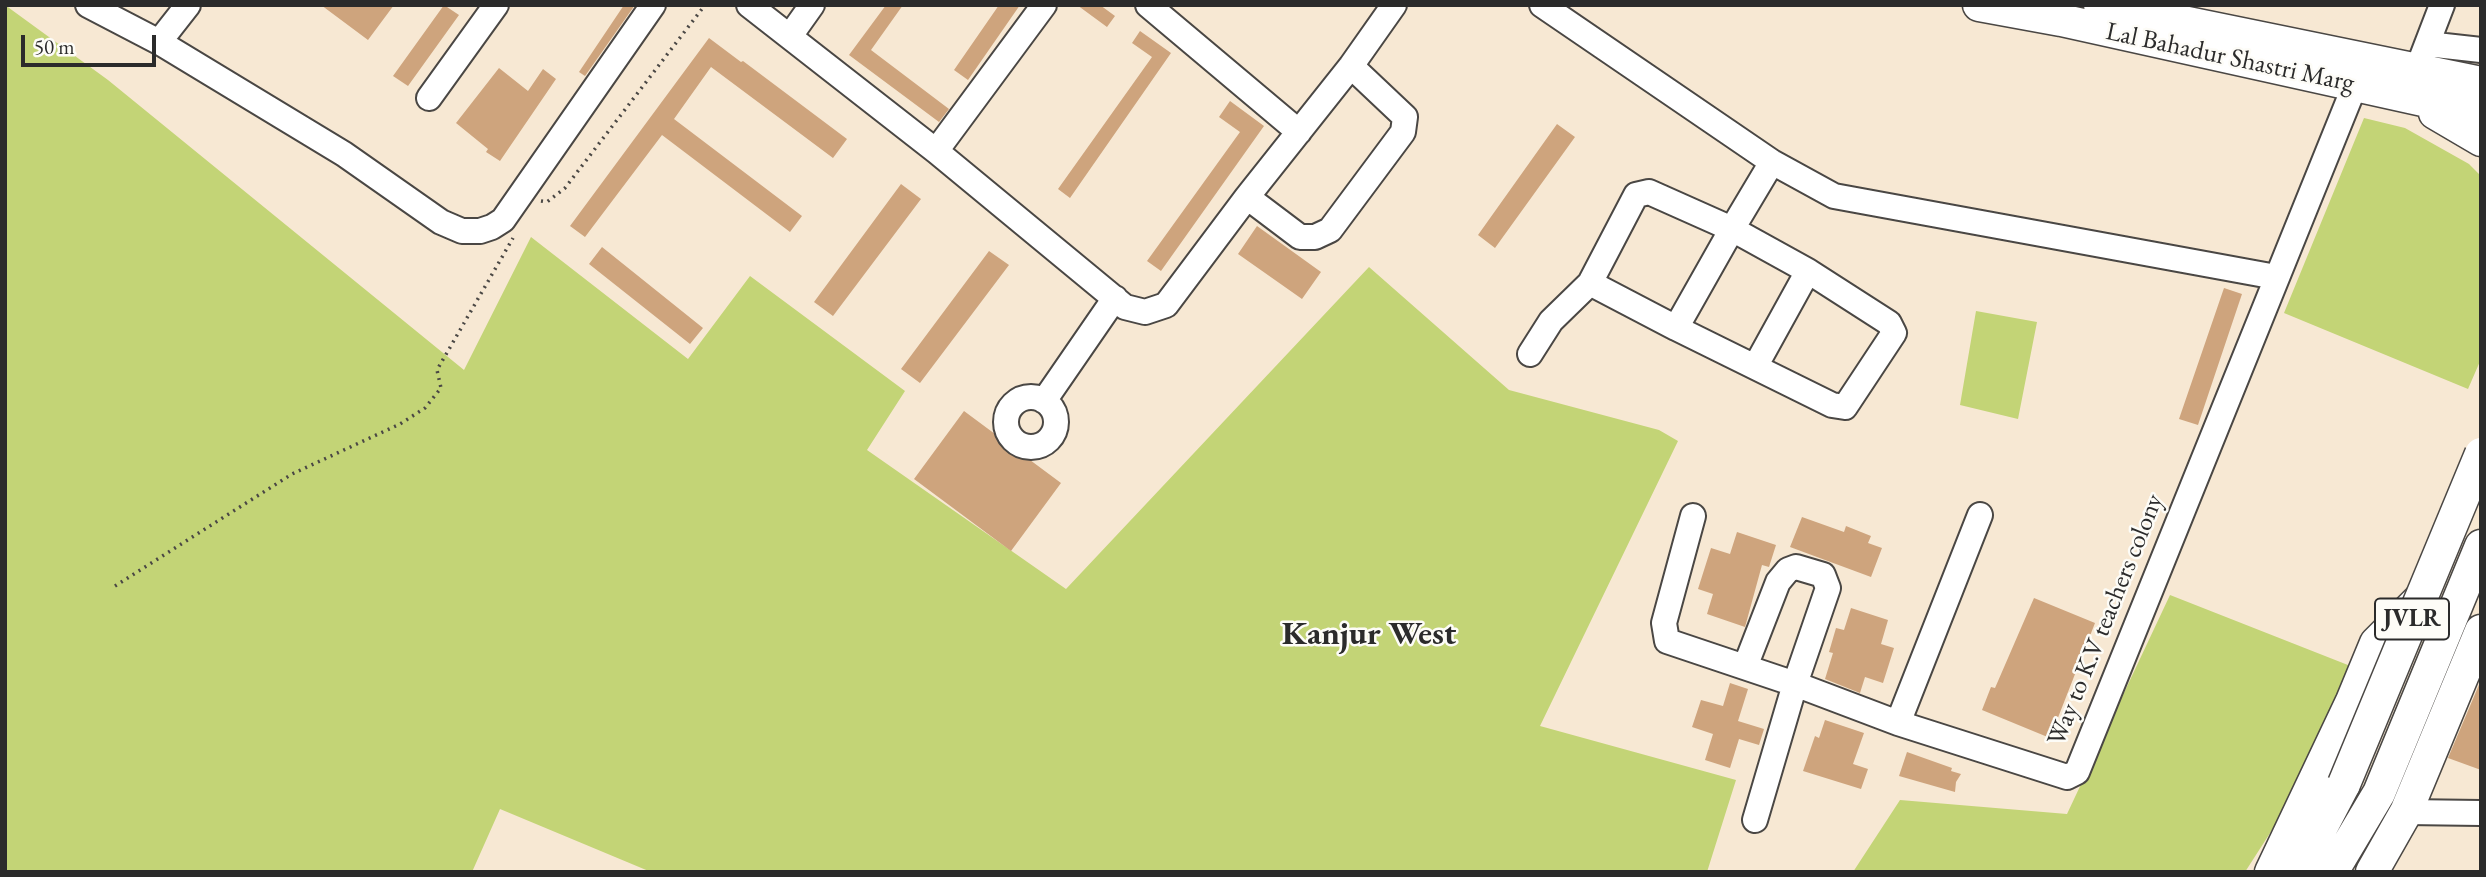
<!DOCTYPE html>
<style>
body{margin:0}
#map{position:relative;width:2486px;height:877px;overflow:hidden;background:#f7e8d3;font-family:"EB Garamond",serif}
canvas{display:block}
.frame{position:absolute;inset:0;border:7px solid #2b2b2b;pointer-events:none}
.scale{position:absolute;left:21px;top:35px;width:135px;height:32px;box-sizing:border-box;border:4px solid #2b2b2b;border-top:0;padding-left:9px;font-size:21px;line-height:24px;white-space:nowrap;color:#2b2b2b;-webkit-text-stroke:5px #fdfcf7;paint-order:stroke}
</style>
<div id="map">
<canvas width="2486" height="877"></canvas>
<div class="frame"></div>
<div class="scale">50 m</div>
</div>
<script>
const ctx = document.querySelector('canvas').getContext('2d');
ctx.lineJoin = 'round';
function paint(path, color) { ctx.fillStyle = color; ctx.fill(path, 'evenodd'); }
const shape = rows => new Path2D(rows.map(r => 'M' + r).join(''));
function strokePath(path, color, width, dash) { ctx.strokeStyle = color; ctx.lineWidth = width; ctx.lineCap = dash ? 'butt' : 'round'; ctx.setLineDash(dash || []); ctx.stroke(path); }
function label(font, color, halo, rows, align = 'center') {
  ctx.font = font + ' "EB Garamond",serif'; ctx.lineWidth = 5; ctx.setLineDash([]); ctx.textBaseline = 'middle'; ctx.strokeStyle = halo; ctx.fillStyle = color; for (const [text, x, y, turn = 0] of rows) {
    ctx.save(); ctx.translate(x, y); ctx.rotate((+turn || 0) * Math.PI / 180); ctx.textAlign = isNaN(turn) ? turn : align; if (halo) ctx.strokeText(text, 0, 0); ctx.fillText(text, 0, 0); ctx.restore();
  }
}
paint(shape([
 [5,5,108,80,464,370,531,237,688,359,750,276,905,391,867,450,1066,589,1369,267,1509,390,1659,430,1678,441,1540,726,1736,780,1707,872,651,872,500,809,472,872,5,872],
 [2364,118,2405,128,2469,164,2481,176,2481,359,2468,389,2284,313],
 [1976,311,2037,322,2018,419,1960,405],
 [2170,595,2353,667,2281,816,2245,872,1853,872,1900,800,2067,814]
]), '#c3d476');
paint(shape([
 [321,5,394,5,368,40],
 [444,5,459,15,408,86,393,76],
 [624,5,635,5,585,76,579,72],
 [886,5,903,5,871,50,949,109,939,122,849,55],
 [999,5,1020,5,968,80,954,70],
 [1077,5,1100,5,1115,16,1107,27],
 [1140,31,1171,53,1070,198,1058,189,1152,57,1132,43],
 [709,38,741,62,743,61,847,139,833,158,711,67,674,119,802,216,790,232,662,135,585,237,570,226],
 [499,68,528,91,543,69,556,79,500,161,486,152,488,149,456,123],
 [1230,101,1264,126,1161,271,1147,261,1240,132,1219,117],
 [1557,124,1575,137,1495,248,1478,235],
 [901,184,921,199,833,316,814,302],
 [1257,226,1321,272,1302,299,1238,254],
 [602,247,703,328,690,344,589,264],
 [989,251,1009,265,920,383,901,369],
 [2224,288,2242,294,2198,425,2179,419],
 [964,411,1061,483,1011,551,914,479],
 [1802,517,1844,532,1846,526,1871,536,1868,543,1882,548,1871,577,1790,547],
 [1737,532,1776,545,1769,567,1762,565,1745,627,1707,614,1713,594,1698,589,1711,548,1730,554],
 [2034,598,2095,623,2050,738,1982,710,1991,687,1995,688],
 [1851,608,1888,620,1881,644,1894,648,1883,683,1865,677,1860,693,1825,679,1833,653,1829,652,1836,628,1844,630],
 [2481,680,2481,770,2448,758],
 [1730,683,1748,689,1738,721,1764,729,1759,745,1739,739,1730,768,1705,760,1713,734,1692,727,1701,700,1723,706],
 [1825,720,1864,733,1853,764,1868,769,1861,789,1803,771,1815,736,1819,738],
 [1907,752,1952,768,1951,771,1961,774,1956,782,1955,792,1899,776]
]), '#cea47d');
const minor = shape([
 [88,5,159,42,344,154,441,222,462,231,480,231,492,227,503,220,653,5],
 [749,5,936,151,1125,307,1145,312,1166,305,1247,197,1351,66,1394,5],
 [1148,5,1299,132],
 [1542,5,1772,162,1834,196,2276,277],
 [790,36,812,5],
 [159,42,188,5],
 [2427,44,2481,50],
 [2417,70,2442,5],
 [429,98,496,5],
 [936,151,1044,5],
 [1247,197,1300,237,1315,237,1330,230,1403,132,1405,117,1351,66],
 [1676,328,1832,405,1845,407,1894,333,1889,323,1808,271,1732,229,1649,192,1636,195,1590,283,1676,328,1732,229,1772,162],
 [1530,354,1551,321,1590,283],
 [1755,367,1808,271],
 '1006 422a25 25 0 1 1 50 0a25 25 0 1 1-50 0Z',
 [1044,401,1115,298],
 [1693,516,1664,623,1667,641,1795,684,1898,723,2067,777,2077,772,2355,85],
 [1745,667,1778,582,1788,570,1796,567,1823,575,1828,588,1795,684,1755,820],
 [1898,723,1980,515],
 [2406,812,2481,813]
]);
const major = shape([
 [1979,5,2061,20,2481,113],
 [2100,5,2481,83],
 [2435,113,2481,140],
 [2271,872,2352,701,2376,643,2422,597],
 [2298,872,2344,784],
 [2332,872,2379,793,2481,546],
 [2372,872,2406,812,2481,631]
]);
strokePath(minor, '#4a4744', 28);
strokePath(major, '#4a4744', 35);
strokePath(shape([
 [541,201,547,202,565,188,705,5],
 [115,586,292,474,400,424,425,408,441,388,437,370,513,238]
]), '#4a4744', 3.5, [2, 5]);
strokePath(minor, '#fff', 24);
strokePath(major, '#fff', 32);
const majorBridge = shape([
 [2344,784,2481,454]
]);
strokePath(majorBridge, '#4a4744', 35, []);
strokePath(majorBridge, '#fff', 32);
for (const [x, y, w] of [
 [2412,619,74]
]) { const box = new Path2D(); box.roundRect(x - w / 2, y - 20.5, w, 41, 5); ctx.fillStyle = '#fdfcf7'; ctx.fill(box); strokePath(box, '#2b2b2b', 2); }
label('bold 24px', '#2b2b2b', null, [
 ["JVLR",2412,619]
]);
label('26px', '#2b2b2b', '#fdfcf7', [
 ["Lal Bahadur Shastri Marg",2230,58,12],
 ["Way to K.V teachers colony",2106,620,-68]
]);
label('bold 33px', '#2b2b2b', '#fdfcf7', [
 ["Kanjur West",1369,635]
]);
</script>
